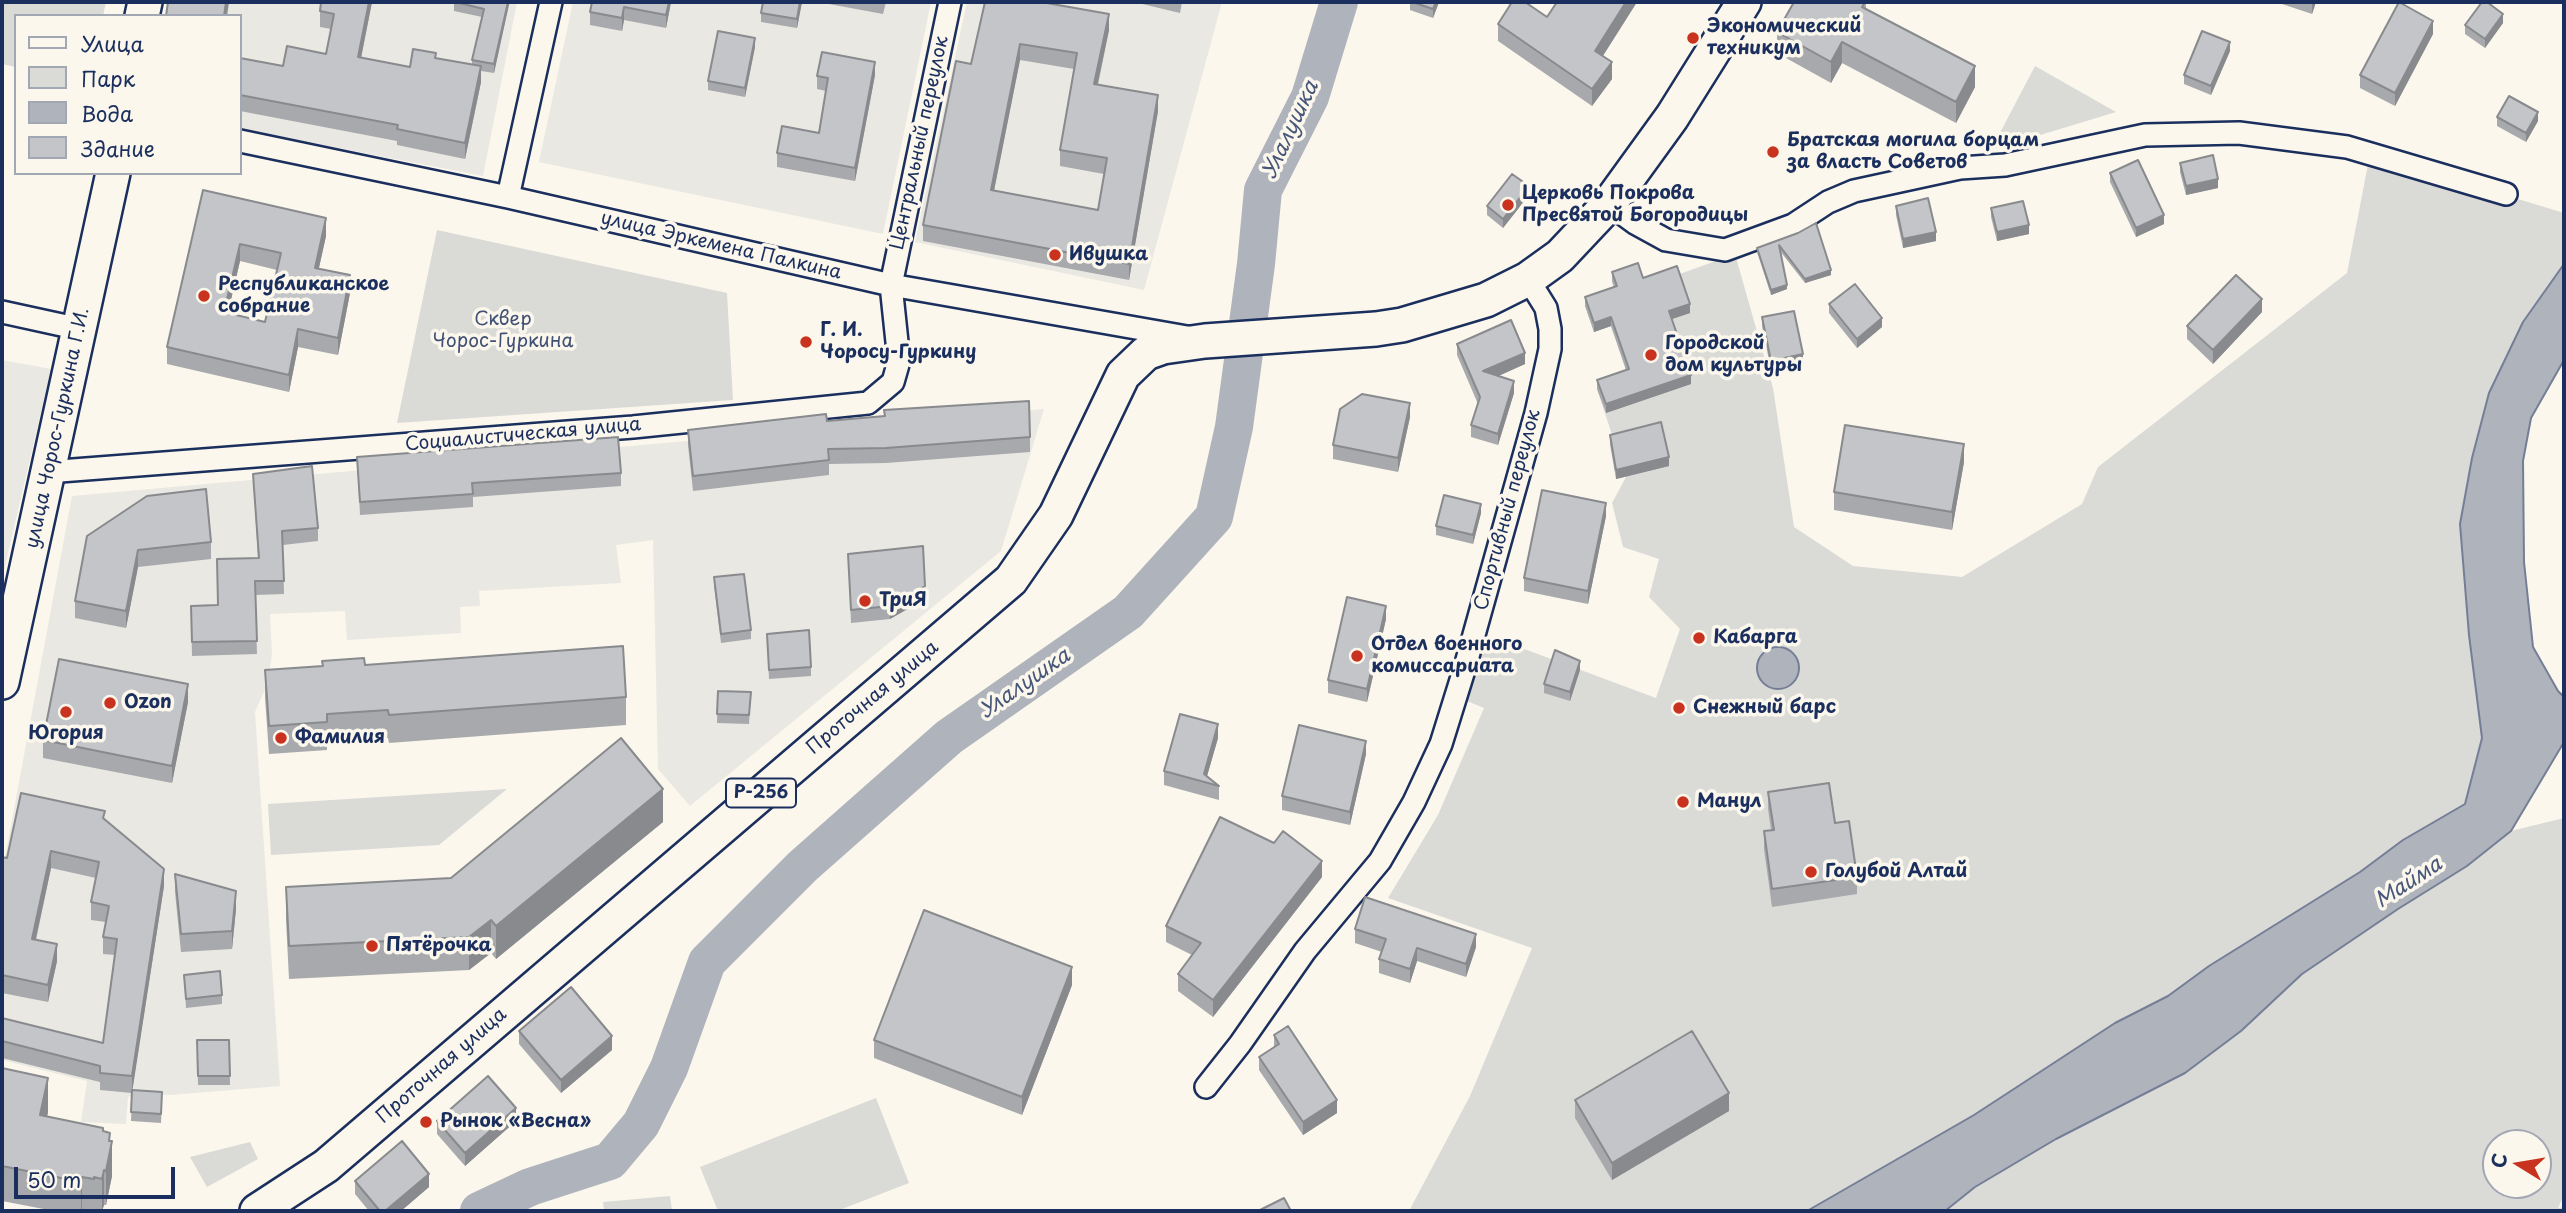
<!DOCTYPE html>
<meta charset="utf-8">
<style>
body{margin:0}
#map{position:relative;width:2566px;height:1213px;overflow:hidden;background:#fbf7ec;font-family:"Playpen Sans",sans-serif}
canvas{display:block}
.frame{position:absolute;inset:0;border:4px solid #1b2f5e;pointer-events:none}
.legend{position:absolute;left:14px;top:14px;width:228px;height:161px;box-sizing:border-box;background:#fbf7ec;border:2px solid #a1a7b3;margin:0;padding:9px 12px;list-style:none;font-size:21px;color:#1b2f5e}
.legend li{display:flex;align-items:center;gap:14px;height:35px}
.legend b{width:35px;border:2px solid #a1a7b3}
.north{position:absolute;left:2482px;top:1129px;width:70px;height:70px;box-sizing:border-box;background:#fbf7ec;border:2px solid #a1a7b3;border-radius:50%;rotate:281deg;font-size:19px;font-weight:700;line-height:28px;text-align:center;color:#1b2f5e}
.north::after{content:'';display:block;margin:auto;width:24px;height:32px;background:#c8321e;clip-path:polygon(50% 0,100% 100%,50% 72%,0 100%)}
.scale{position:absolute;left:14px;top:1167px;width:161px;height:32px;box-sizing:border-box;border:4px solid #1b2f5e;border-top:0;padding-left:9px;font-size:21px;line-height:24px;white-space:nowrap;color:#1b2f5e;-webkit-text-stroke:5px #fbf7ec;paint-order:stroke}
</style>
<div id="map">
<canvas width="2566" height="1213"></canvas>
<div class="frame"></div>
<ul class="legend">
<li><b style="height:9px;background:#fbf7ec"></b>Улица</li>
<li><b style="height:19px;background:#dadad7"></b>Парк</li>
<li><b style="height:19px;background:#afb3bb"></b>Вода</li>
<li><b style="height:19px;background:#c3c5c9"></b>Здание</li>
</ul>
<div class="north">С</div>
<div class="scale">50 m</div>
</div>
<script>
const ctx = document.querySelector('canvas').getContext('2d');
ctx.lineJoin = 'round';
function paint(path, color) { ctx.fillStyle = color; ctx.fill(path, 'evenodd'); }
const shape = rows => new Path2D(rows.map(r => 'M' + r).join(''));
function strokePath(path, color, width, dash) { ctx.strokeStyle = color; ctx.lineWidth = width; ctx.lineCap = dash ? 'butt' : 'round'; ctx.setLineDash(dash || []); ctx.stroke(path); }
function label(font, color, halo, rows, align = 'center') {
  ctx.font = font + ' "Playpen Sans",sans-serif'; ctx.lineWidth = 7; ctx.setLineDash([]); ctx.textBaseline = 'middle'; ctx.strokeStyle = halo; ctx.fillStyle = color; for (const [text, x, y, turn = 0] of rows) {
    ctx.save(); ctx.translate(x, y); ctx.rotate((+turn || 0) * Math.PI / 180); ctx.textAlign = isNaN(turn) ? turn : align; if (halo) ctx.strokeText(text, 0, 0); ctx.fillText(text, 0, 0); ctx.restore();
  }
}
paint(shape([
 [173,2,517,2,483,176,240,129,240,16,171,16],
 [573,2,931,2,883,234,539,162],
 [967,2,1222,2,1144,290,915,242],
 [2,360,51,369,2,579],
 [1044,409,1001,551,690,806,658,769,653,540,616,545,621,583,479,591,480,606,460,607,461,633,347,640,345,611,270,614,272,654,268,683,255,712,280,1086,170,1095,137,1093,128,1097,126,1124,81,1122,87,1081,2,1060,2,874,72,496]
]), '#eae8e2');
paint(shape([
 [2,2,106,2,103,16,16,16,16,67,2,64],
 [2035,66,2116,112,1991,150],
 [2370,154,2564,213,2564,264,2523,322,2489,393,2472,458,2460,524,2469,635,2482,738,2465,804,2403,840,2360,872,2209,966,2168,996,2115,1023,1974,1115,1808,1211,1409,1211,1470,1096,1532,948,1388,898,1438,815,1484,708,1462,699,1484,634,1656,698,1680,629,1649,597,1659,559,1623,547,1612,503,1626,477,1597,389,1629,378,1611,326,1594,332,1585,306,1616,295,1612,281,1644,287,1735,254,1773,388,1794,527,1853,566,1962,577,2082,504,2098,467,2347,273],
 [437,230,727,293,733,400,397,423],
 [507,789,439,845,271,855,268,804],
 [2564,818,2564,1195,2558,1208,2564,1207,2564,1211,1945,1211,1975,1187,2056,1139,2185,1073,2241,1031,2302,974,2398,909,2467,866,2511,831],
 [2496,1143,2538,1143,2538,1185,2496,1185],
 [876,1098,909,1183,837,1211,718,1211,700,1167],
 [250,1142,258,1159,207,1187,190,1157],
 [670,1196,672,1211,604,1211,603,1202]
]), '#dadad7');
const water = shape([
 [2564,264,2564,360,2531,418,2523,461,2524,562,2533,647,2558,691,2564,697,2564,742,2511,831,2467,866,2398,909,2302,974,2241,1031,2185,1073,2056,1139,1975,1187,1945,1211,1807,1211,1974,1115,2115,1023,2168,996,2209,966,2360,872,2403,840,2465,804,2482,738,2469,635,2460,524,2472,458,2489,393,2523,322,2564,264],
 '1757 668a21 21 0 1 1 42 0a21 21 0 1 1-42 0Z'
]);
paint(water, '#afb3bb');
strokePath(water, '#747e96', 2);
strokePath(shape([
 [479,1211,530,1187,610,1161,641,1124,669,1068,707,962,803,866,949,737,1128,612,1214,517,1234,427,1256,264,1263,190,1310,97,1339,2]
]), '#afb3bb', 38);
const street = shape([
 [240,141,508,197,891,285,1187,337],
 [508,197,551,2],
 [1609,204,1635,223,1666,240,1725,250,1793,225,1828,202,1854,191,1960,168,2005,165,2145,135,2239,133,2347,147,2506,194],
 [2,312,80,329],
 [47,472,633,427,868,403,893,382,899,361,891,285,950,2],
 [1206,1087,1240,1044,1305,951,1380,861,1414,802,1441,744,1465,667,1536,413,1550,349,1550,329,1546,308,1528,279]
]);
const primary = shape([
 [142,16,145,2],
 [2,682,113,173],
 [257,1211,326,1166,1011,580,1056,515,1123,375,1146,353,1163,347,1205,341,1376,329,1402,325,1486,300,1528,279,1560,256,1609,204,1672,117,1744,2]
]);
strokePath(street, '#1b2f5e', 26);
strokePath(primary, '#1b2f5e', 38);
strokePath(street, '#fbf7ec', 21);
strokePath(primary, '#fbf7ec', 33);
paint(shape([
 [321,2,372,2,361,58,410,67,436,58,472,65,472,60,482,17,454,11,454,2,509,2,494,73,481,71,481,82,465,159,397,145,397,141,240,111,240,58,283,66,326,54,331,29,320,27,320,11],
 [592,2,671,2,666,28,624,20,622,31,590,25,590,12],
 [763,2,802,2,797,28,761,22,761,13],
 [829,2,886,2,883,14,829,4],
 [985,2,1109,30,1098,85,1158,111,1129,280,923,241,923,225,971,64],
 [1020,60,1074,69,1060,150,1060,166,1104,174,1098,210,994,190],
 [1134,2,1182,2,1180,13],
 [1410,2,1439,2,1433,18,1410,10],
 [1637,2,1603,56,1612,79,1592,106,1498,41,1498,24,1547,17],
 [1866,2,1866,9,1975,87,1956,123,1842,63,1831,83,1777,53,1777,32],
 [2276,2,2316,2,2312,14],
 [2503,23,2485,48,2465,34,2465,25],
 [2433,34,2395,106,2360,88,2360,75],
 [755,47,745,97,708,90,708,81],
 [2230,51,2211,95,2184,84,2184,75],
 [875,75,855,181,777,167,777,153,819,133,826,91,817,89,817,76],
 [2497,117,2538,121,2526,142,2497,126],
 [2180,163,2218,188,2186,195,2180,172],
 [2110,173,2164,224,2136,237,2110,182],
 [203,190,326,236,319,268,350,293,338,355,298,347,289,392,167,364,167,347],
 [240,261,277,270,265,322,228,313],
 [1529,195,1503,228,1487,215,1487,206],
 [1896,206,1936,241,1903,248,1896,215],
 [1991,208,2029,234,1997,241,1991,217],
 [1798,233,1831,275,1805,283,1780,251,1787,289,1771,295,1757,252,1757,248],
 [1612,272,1643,278,1690,313,1672,319,1691,384,1606,413,1597,389,1597,380,1626,370,1611,326,1594,332,1585,306,1585,297,1614,287,1612,281],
 [1829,304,1882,327,1857,348,1829,313],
 [2262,312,2213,364,2187,339,2187,326],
 [1762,317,1803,363,1771,370,1762,326],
 [1457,344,1525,364,1498,376,1514,393,1498,445,1471,437,1471,425,1478,404,1457,355],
 [884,416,1030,437,1030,452,886,463,829,464,829,475,693,491,688,445,688,430,827,421],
 [1410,417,1398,472,1333,459,1333,445],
 [1610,435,1669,466,1616,479,1610,444],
 [357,457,621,473,621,486,473,497,473,507,360,515],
 [1964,462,1952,530,1834,510,1834,492],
 [253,474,318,528,318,541,283,545,284,594,255,595,257,654,192,656,191,606,217,605,258,558],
 [206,489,211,542,211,559,138,567,126,628,75,618,75,601],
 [1481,513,1473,544,1436,535,1436,526],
 [1606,516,1588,604,1524,591,1524,578],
 [848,554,925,599,890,619,851,623],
 [714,577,751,630,751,639,721,643,714,586],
 [1386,619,1367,702,1328,693,1328,680],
 [767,634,811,667,811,676,769,679],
 [365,665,626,697,626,725,389,743,388,738,327,742,327,750,269,754,265,698,265,670],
 [1580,670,1570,701,1544,693,1544,684],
 [718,691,751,692,749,724,717,723],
 [188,702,172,783,43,758,43,740],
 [1218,738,1207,776,1219,786,1219,800,1164,785,1164,771],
 [1366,754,1350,825,1282,810,1282,796],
 [1768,792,1835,823,1857,877,1857,894,1772,907,1764,849,1764,831,1771,830,1768,809],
 [105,819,164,886,132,1090,162,1101,161,1123,131,1121,132,1093,100,1090,100,1082,2,1058,2,1018,103,1043,115,955,103,954,103,937,106,922,91,920,91,902,96,878,51,868,36,940,57,961,48,1002,2,993,2,857,7,858],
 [663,822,496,959,491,953,469,970,289,979,286,920,286,887,451,878],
 [175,874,236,909,232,949,181,952,175,892],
 [1322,877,1213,1017,1178,991,1178,974,1192,955,1166,942,1166,926],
 [1355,929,1476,947,1466,977,1417,961,1410,983,1379,973,1379,959,1382,952,1355,943],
 [184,975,222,995,222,1004,186,1008],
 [1072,985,1022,1115,874,1058,874,1040],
 [519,1031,612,1050,561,1093,519,1044],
 [1274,1035,1337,1113,1303,1135,1259,1070,1259,1057,1274,1047],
 [197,1040,229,1040,230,1085,198,1085],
 [2,1068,48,1112,47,1116,103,1131,110,1141,112,1176,106,1205,104,1205,102,1211,54,1211,2,1201],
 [1575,1100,1729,1111,1612,1180,1575,1118],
 [437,1121,516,1121,465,1166,437,1134],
 [355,1181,429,1187,401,1211,369,1211,355,1194]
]), '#a8a9ad');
paint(shape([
 [226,2,229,2,227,16,224,16],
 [369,2,372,2,358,73,358,57],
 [508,2,509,2,509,5,494,73,494,64],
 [669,2,671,2,666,28,666,15],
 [800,2,802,2,797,28,797,19],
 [1436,2,1439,2,1433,18,1433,9],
 [1626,2,1637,2,1595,68,1595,51],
 [2312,2,2316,2,2312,14],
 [624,7,624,20,622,31,622,18],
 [1109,14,1109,30,1094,100,1094,84],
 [2503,14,2503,23,2485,48,2485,39],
 [2433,21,2433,34,2395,106,2395,93],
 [755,38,755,47,745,97,745,88],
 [1842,42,1842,63,1831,83,1831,62],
 [2230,42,2230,51,2211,95,2211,86],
 [1020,44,1020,60,991,206,991,190],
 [875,62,875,75,855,181,855,168],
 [1612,62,1612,79,1592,106,1592,89],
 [481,66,481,82,465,159,465,143],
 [1975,66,1975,87,1956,123,1956,102],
 [1158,95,1158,111,1129,280,1129,264],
 [2538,112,2538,121,2526,142,2526,133],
 [2218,179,2218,188,2186,195,2186,186],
 [1529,186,1529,195,1503,228,1503,219],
 [2164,215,2164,224,2136,237,2136,228],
 [326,218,326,236,315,285,315,268],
 [2029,225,2029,234,1997,241,1997,232],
 [1936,232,1936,241,1903,248,1903,239],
 [240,244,240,261,224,330,224,312],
 [1831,270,1831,275,1805,283,1805,279],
 [350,275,350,293,338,355,338,338],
 [1787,285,1787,289,1771,295,1771,290],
 [2262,299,2262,312,2213,364,2213,350],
 [1690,304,1690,313,1669,320,1669,311],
 [1611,317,1611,326,1594,332,1594,323],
 [1882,318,1882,327,1857,348,1857,339],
 [298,329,298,347,289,392,289,375],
 [1525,353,1525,364,1483,383,1483,371],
 [1803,354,1803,363,1771,370,1771,361],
 [1691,375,1691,384,1606,413,1606,404],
 [1514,381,1514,393,1498,445,1498,434],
 [1410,403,1410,417,1398,472,1398,458],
 [1964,444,1964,462,1952,530,1952,512],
 [1669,457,1669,466,1616,479,1616,470],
 [1606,503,1606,516,1588,604,1588,591],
 [1481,504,1481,513,1473,544,1473,535],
 [138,550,138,567,126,628,126,611],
 [925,586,925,599,890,619,890,606],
 [1386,606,1386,619,1367,702,1367,689],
 [1580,661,1580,670,1570,701,1570,692],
 [188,684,188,702,172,783,172,766],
 [1218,724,1218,738,1205,783,1204,774],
 [1366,741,1366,754,1350,825,1350,812],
 [663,789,663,822,496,959,496,926],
 [51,851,51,868,32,956,32,939],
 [1322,861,1322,877,1213,1017,1213,1000],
 [164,869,164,886,132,1093,132,1076],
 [236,891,236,909,232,949,232,931],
 [491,920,491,953,469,970,469,937],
 [1476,934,1476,947,1466,977,1466,964],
 [57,944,57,961,48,1002,48,985],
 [1417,948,1417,961,1410,983,1410,969],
 [1072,967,1072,985,1022,1115,1022,1097],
 [612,1036,612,1050,561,1093,561,1080],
 [48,1078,48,1112,40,1149,40,1115],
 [1729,1093,1729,1111,1612,1180,1612,1163],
 [1337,1100,1337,1113,1303,1135,1303,1122],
 [516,1108,516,1121,465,1166,465,1153],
 [110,1133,110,1148,112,1141,112,1176,106,1205,106,1171],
 [104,1170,104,1205,102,1211,102,1179],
 [429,1174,429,1187,401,1211,385,1211],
 [82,1177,82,1211,81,1211,81,1182]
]), '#888a8d');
const building = shape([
 [168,2,226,2,224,16,166,16,168,2],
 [321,2,369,2,358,57,410,67,413,49,436,53,435,58,481,66,465,143,397,129,398,125,240,95,240,58,283,66,287,46,326,54,334,14,320,11,321,2],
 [455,2,508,2,494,64,472,60,484,9,455,2],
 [592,2,669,2,666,15,624,7,622,18,590,12,592,2],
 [763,2,800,2,797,19,761,13,763,2],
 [985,2,1041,2,1109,14,1094,84,1158,95,1129,264,923,225,956,61,971,64,985,2],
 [1020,44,1077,53,1060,150,1107,158,1098,210,991,190,1020,44],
 [1412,2,1436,2,1433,9,1412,2],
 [1512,2,1525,2,1547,17,1557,2,1626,2,1595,51,1612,62,1592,89,1498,24,1512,2],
 [1794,2,1865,2,1862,7,1975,66,1956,102,1842,42,1831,62,1777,32,1794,2],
 [2399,2,2433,21,2395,93,2360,75,2399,2],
 [2482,2,2487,2,2503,14,2485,39,2465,25,2482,2],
 [718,31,755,38,745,88,708,81,718,31],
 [2202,31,2230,42,2211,86,2184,75,2202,31],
 [822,52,875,62,855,168,777,153,782,126,819,133,828,78,817,76,822,52],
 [2509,96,2538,112,2526,133,2497,117,2509,96],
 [2213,155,2218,179,2186,186,2180,163,2213,155],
 [2138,160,2164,215,2136,228,2110,173,2138,160],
 [1512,174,1529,186,1503,219,1487,206,1512,174],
 [203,190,326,218,315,268,350,275,338,338,298,329,289,375,167,347,203,190],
 [240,244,281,253,265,322,224,312,240,244],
 [1928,198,1936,232,1903,239,1896,206,1928,198],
 [2023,201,2029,225,1997,232,1991,208,2023,201],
 [1816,223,1831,270,1805,279,1779,245,1787,285,1771,290,1757,248,1798,233,1816,223],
 [1638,263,1643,278,1677,266,1690,304,1669,311,1691,375,1606,404,1597,380,1629,369,1611,317,1594,323,1585,297,1617,286,1612,272,1638,263],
 [2236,275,2262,299,2213,350,2187,326,2236,275],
 [1855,284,1882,318,1857,339,1829,304,1855,284],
 [1794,311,1803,354,1771,361,1762,317,1794,311],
 [1511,320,1525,353,1483,371,1514,381,1498,434,1471,425,1480,397,1457,344,1511,320],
 [1362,394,1410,403,1398,458,1333,445,1340,409,1362,394],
 [1029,401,1030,437,886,448,828,449,829,460,693,476,688,430,826,414,827,421,885,416,884,410,1029,401],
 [1661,422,1669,457,1616,470,1610,435,1661,422],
 [1845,425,1964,444,1952,512,1834,492,1845,425],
 [618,437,621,473,472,483,473,494,360,502,357,457,618,437],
 [312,466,318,528,282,531,284,581,255,581,257,641,192,642,191,606,218,605,217,559,259,558,253,474,312,466],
 [206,489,211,542,138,550,126,611,75,601,87,536,147,496,206,489],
 [1542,490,1606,503,1588,591,1524,578,1542,490],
 [1444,495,1481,504,1473,535,1436,526,1444,495],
 [923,546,925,586,890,606,851,610,848,554,923,546],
 [744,574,751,630,721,634,714,577,744,574],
 [1347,597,1386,606,1367,689,1328,680,1347,597],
 [809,630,811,667,769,670,767,634,809,630],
 [623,646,626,697,389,715,388,710,327,714,327,722,269,726,265,670,323,666,322,661,364,658,365,665,623,646],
 [1555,650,1580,661,1570,692,1544,684,1555,650],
 [59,659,188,684,172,766,43,740,59,659],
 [718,691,751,692,749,715,717,714,718,691],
 [1180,714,1218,724,1204,774,1219,786,1164,771,1180,714],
 [1299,725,1366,741,1350,812,1282,796,1299,725],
 [621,738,663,789,496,926,491,920,469,937,289,946,286,887,451,878,621,738],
 [1829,783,1835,823,1849,821,1857,877,1772,889,1764,831,1774,830,1768,792,1829,783],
 [21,793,105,811,103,818,164,869,132,1076,100,1073,100,1066,2,1041,2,1018,103,1043,117,939,103,937,109,906,91,902,99,862,51,851,32,939,57,944,48,985,2,975,2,857,7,858,21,793],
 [1220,817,1274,843,1283,831,1322,861,1213,1000,1178,974,1201,943,1166,926,1220,817],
 [175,874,236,891,232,931,181,934,175,874],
 [1365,897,1476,934,1466,964,1417,948,1410,969,1379,959,1386,939,1355,929,1365,897],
 [924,910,1072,967,1022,1097,874,1040,924,910],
 [220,971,222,995,186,999,184,975,220,971],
 [571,987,612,1036,561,1080,519,1031,571,987],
 [1288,1026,1337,1100,1303,1122,1259,1057,1279,1044,1274,1035,1288,1026],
 [1692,1031,1729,1093,1612,1163,1575,1100,1692,1031],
 [197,1040,229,1040,230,1076,198,1076,197,1040],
 [2,1068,48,1078,40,1115,103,1128,103,1131,110,1133,109,1141,112,1141,106,1171,104,1170,102,1179,94,1177,94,1179,82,1177,81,1182,2,1166,2,1068],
 [488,1076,516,1108,465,1153,437,1121,488,1076],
 [132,1090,162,1092,161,1114,131,1112,132,1090],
 [402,1141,429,1174,385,1211,380,1211,355,1181,402,1141],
 [1284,1198,1291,1211,1258,1211,1284,1198]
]);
paint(building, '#c3c5c9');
strokePath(building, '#888a8d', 2);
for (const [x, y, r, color] of [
 [1693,38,7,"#c8321e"],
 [1773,152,7,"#c8321e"],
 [1508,205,7,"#c8321e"],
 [1055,255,7,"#c8321e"],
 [204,296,7,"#c8321e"],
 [806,342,7,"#c8321e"],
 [1651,355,7,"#c8321e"],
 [865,601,7,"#c8321e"],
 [1699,638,7,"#c8321e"],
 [1357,656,7,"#c8321e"],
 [110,703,7,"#c8321e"],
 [1679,708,7,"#c8321e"],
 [66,712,7,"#c8321e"],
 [281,738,7,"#c8321e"],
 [1683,802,7,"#c8321e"],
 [1811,872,7,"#c8321e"],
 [372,946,7,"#c8321e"],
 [426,1122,7,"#c8321e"]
]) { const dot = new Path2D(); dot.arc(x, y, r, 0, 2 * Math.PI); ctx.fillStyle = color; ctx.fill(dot); strokePath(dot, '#fbf7ec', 2.5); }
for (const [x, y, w] of [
 [761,793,70]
]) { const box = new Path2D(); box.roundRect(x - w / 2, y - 14.5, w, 29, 5); ctx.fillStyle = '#fbf7ec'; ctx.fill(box); strokePath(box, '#1b2f5e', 2); }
label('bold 18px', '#1b2f5e', null, [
 ["Р-256",761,793]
]);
label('bold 19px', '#1b2f5e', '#fbf7ec', [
 ["Экономический",1707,27],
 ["техникум",1707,49],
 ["Братская могила борцам",1787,141],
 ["за власть Советов",1787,163],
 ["Церковь Покрова",1522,194],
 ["Пресвятой Богородицы",1522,216],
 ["Ивушка",1069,255],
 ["Республиканское",218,285],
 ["собрание",218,307],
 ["Г. И.",820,331],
 ["Чоросу-Гуркину",820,353],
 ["Городской",1665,344],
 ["дом культуры",1665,366],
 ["ТриЯ",879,601],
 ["Кабарга",1713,638],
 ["Отдел военного",1371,645],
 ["комиссариата",1371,667],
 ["Ozon",124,703],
 ["Снежный барс",1693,708],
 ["Югория",66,734,"center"],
 ["Фамилия",295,738],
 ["Манул",1697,802],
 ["Голубой Алтай",1825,872],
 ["Пятёрочка",386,946],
 ["Рынок «Весна»",440,1122]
], 'left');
label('19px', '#1b2f5e', '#fbf7ec', [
 ["Центральный переулок",920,143,-78],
 ["улица Эркемена Палкина",721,246,13],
 ["улица Чорос-Гуркина Г.И.",58,428,-78],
 ["Социалистическая улица",523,435,-5],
 ["Спортивный переулок",1508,510,-75],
 ["Проточная улица",873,698,-40],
 ["Проточная улица",442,1066,-41]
]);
label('19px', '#415176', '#fbf7ec', [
 ["Сквер",503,320],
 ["Чорос-Гуркина",503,342]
]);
label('italic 21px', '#47577a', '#fbf7ec', [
 ["Улалушка",1291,130,-65],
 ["Улалушка",1025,684,-35],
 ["Майма",2409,883,-33]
]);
</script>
